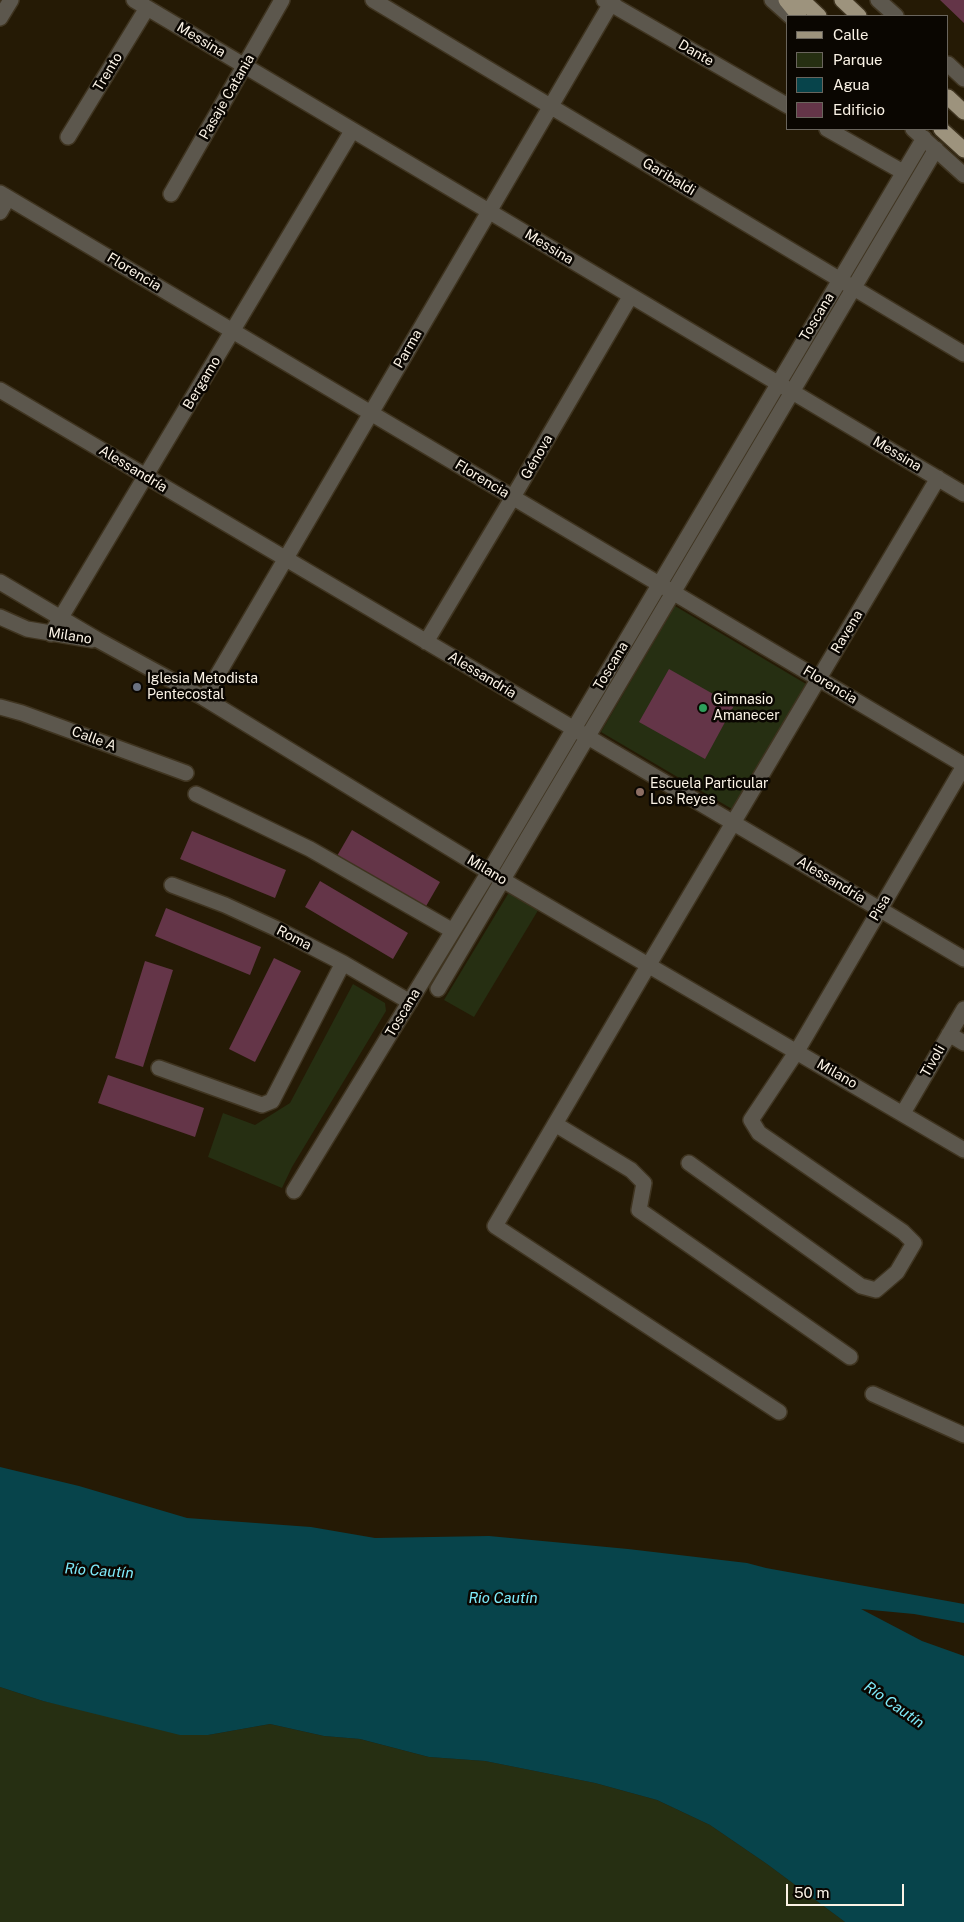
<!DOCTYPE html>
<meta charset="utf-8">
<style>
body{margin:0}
#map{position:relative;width:964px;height:1922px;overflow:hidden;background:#251a05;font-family:"Public Sans",sans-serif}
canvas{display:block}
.legend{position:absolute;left:786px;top:15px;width:162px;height:115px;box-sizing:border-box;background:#0a0601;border:1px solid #6a655d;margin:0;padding:6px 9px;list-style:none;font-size:15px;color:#fbf3e6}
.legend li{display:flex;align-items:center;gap:10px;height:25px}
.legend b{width:25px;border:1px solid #6a655d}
.scale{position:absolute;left:786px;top:1884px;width:118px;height:22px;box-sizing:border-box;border:2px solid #fbf3e6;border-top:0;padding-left:6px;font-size:15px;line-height:18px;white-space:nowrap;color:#fbf3e6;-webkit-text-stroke:4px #0a0601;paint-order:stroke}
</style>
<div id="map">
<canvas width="964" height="1922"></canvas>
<ul class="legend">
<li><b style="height:6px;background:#9d937d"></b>Calle</li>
<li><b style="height:14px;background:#262f12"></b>Parque</li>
<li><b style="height:14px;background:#07444b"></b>Agua</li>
<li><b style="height:14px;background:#643548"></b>Edificio</li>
</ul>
<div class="scale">50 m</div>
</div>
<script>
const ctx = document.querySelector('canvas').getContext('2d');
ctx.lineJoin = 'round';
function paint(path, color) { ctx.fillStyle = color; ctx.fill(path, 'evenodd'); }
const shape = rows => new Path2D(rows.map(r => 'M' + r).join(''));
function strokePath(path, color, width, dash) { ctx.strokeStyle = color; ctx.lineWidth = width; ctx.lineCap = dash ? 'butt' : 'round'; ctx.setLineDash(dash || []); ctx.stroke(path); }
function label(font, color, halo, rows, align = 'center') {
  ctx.font = font + ' "Public Sans",sans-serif'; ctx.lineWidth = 5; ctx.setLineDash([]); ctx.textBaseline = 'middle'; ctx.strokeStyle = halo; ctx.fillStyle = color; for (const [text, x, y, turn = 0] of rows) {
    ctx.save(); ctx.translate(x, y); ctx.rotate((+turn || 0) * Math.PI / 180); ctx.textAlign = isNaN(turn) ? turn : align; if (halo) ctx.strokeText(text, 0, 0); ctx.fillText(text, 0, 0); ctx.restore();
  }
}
paint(shape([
 [774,405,777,407,680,570,677,569],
 [675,606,806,684,732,809,601,732],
 [490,884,493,885,432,988,429,986],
 [514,892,540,907,474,1017,444,1000,508,894],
 [353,984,385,1003,386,1011,292,1167,282,1188,208,1157,223,1113,255,1125,290,1103],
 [0,1687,43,1701,208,1735,270,1724,324,1736,360,1739,429,1757,485,1761,595,1783,657,1800,710,1825,767,1864,845,1922,0,1922]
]), '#262f12');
paint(shape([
 [0,1467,79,1486,187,1518,311,1527,375,1538,489,1536,628,1549,747,1563,766,1568,964,1604,964,1623,914,1614,861,1609,922,1641,964,1656,964,1922,845,1922,767,1864,710,1825,657,1800,595,1783,485,1761,429,1757,360,1739,324,1736,270,1724,208,1735,180,1735,43,1701,0,1687]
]), '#07444b');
paint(shape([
 [940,0,964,0,964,23],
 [669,669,722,699,725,694,737,700,705,759,639,722],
 [352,830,440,882,425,908,337,856],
 [192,831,286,870,275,898,180,859],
 [320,881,408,933,393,959,305,907],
 [166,908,261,947,250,975,155,936],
 [274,958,301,971,255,1062,229,1049],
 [145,961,173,970,143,1067,115,1058],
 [108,1075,204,1108,195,1137,98,1103]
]), '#643548');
const minor = shape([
 [134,0,964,494],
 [373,0,964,354],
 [604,0,788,106],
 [772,0,790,16],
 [878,0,896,16],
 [0,18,11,0],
 [948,64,964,79],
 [827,129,903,172],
 [913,129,964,175],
 [68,137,147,8],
 [0,193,964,765],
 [171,194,282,0],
 [0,212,8,198],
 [0,390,964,959],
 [0,582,98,640,204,698,489,872,964,1150],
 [0,617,27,629,92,640],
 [51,634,352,131],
 [426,642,513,497,630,297],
 [204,698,613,0],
 [0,707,22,713,186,773],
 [196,794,310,849,453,931],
 [172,885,225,905,275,928,343,963,410,1002],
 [438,989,936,149],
 [949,1034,964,1043],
 [159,1068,262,1105,272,1101,343,963],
 [903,1113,964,1009],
 [555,1124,631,1170,644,1183,639,1210,850,1357],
 [689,1163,861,1286,876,1290,897,1272,914,1243,903,1232,759,1133,751,1120,797,1051,964,766],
 [294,1191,489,872,924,138],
 [873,1394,964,1435],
 [779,1412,495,1226,648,966,938,478]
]);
const major = shape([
 [786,0,799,16],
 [802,0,819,16],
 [842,0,859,16],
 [948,97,964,112],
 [941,129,964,150]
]);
strokePath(minor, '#3f3420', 18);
strokePath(major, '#3f3420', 18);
strokePath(minor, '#5c574d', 15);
strokePath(major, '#9d937d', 15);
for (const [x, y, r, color] of [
 [137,687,5,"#6b7280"],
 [703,708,5,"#2e9e5b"],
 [640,792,5,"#8d6e63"]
]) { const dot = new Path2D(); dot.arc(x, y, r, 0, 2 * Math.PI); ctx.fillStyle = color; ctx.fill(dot); strokePath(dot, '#0a0601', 2); }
label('14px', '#fbf3e6', '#0a0601', [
 ["Messina",201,40,31],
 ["Dante",696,53,30],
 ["Trento",108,72,-59],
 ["Pasaje Catania",227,97,-60],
 ["Garibaldi",669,177,31],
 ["Messina",549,247,31],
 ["Florencia",134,272,31],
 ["Toscana",817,317,-59],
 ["Parma",408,349,-60],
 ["Bergamo",202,383,-59],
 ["Messina",897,454,31],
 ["Génova",537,457,-60],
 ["Alessandría",133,469,31],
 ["Florencia",482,479,31],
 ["Ravena",847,632,-59],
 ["Milano",70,636,9],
 ["Toscana",611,666,-59],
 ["Alessandría",482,675,31],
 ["Florencia",830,685,31],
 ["Calle A",94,739,20],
 ["Milano",487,870,31],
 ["Alessandría",831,880,31],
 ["Pisa",880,908,-60],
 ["Roma",294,938,27],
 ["Toscana",403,1013,-59],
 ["Tivoli",933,1061,-60],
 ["Milano",837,1074,30]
]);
label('14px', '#fbf3e6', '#0a0601', [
 ["Iglesia Metodista",147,679],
 ["Pentecostal",147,695],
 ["Gimnasio",713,700],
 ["Amanecer",713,716],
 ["Escuela Particular",650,784],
 ["Los Reyes",650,800]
], 'left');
label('italic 15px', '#7eeaf9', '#0a0601', [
 ["Río Cautín",99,1571,4],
 ["Río Cautín",503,1598],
 ["Río Cautín",894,1705,35]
]);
</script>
